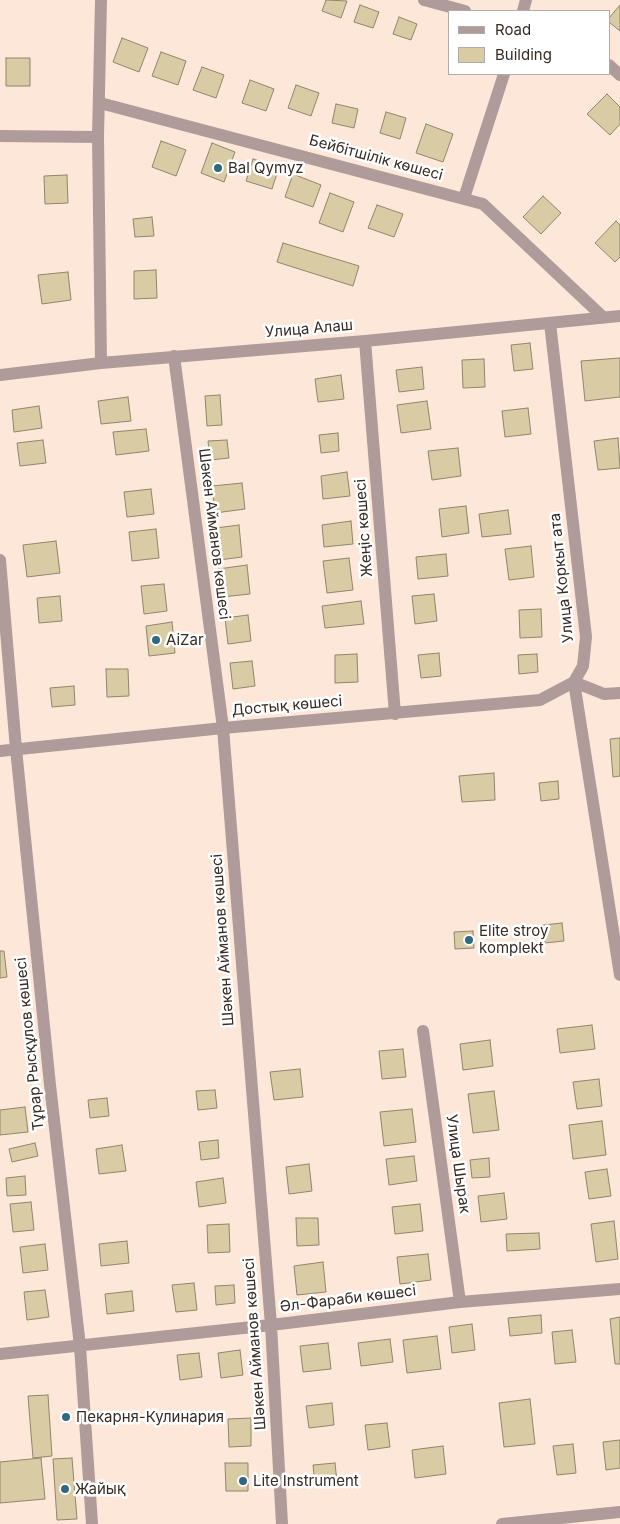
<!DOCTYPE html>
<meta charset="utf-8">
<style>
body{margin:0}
#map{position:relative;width:620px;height:1524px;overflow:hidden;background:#fde7d8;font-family:Inter,sans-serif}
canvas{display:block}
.legend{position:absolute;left:448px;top:10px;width:162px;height:65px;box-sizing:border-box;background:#fff;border:1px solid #afaba8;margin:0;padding:6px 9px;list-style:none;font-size:15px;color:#362c25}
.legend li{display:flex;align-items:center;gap:10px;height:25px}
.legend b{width:25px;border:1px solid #afaba8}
</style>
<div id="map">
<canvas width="620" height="1524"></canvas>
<ul class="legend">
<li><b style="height:6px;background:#af9b99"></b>Road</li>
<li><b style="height:14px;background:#d9cba3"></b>Building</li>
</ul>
</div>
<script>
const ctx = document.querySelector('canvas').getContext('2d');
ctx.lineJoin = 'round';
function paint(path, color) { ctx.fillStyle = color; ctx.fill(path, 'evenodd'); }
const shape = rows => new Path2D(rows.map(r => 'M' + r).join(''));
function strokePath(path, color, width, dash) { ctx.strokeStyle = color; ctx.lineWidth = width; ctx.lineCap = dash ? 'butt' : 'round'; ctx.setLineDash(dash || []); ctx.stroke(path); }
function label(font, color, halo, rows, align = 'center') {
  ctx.font = font + ' Inter,sans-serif'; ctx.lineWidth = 5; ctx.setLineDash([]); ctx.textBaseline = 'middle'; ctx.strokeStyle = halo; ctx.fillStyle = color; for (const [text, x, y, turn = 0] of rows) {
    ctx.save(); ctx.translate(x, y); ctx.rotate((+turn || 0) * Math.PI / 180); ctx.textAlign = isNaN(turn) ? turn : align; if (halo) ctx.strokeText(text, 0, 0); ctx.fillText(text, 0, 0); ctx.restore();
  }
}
const building = shape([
 [326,0,347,1,341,18,322,11,326,0],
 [360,5,379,12,373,28,354,22,360,5],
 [620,5,620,31,609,22,609,18,620,5],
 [399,17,417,24,411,40,393,34,399,17],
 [122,38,148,48,139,72,113,62,122,38],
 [161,52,186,61,178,85,152,76,161,52],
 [6,58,30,58,30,86,6,86,6,58],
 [202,67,224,75,216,98,193,90,202,67],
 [250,80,274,89,266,111,242,103,250,80],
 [296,85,319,93,311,116,288,108,296,85],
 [607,94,620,107,620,124,610,135,587,114,607,94],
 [336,104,358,109,354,128,332,123,336,104],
 [386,112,406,118,400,139,380,133,386,112],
 [426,124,453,134,443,162,416,153,426,124],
 [161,141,186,150,176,176,152,167,161,141],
 [212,143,235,152,224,182,201,173,212,143],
 [253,159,279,167,272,189,246,181,253,159],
 [293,174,321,185,313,207,285,197,293,174],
 [67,175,68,203,45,204,44,176,67,175],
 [330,193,354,202,343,232,319,223,330,193],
 [543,196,561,213,541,234,523,217,543,196],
 [377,205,403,214,394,237,368,228,377,205],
 [152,217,154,236,135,237,133,219,152,217],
 [616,221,620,225,620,257,615,262,595,243,616,221],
 [283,243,359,266,353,286,277,262,283,243],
 [156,270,157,298,134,299,134,271,156,270],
 [68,272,71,300,42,304,38,275,68,272],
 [530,343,533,369,514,371,511,345,530,343],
 [620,358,620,397,585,401,581,361,620,358],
 [484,359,485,387,463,388,462,360,484,359],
 [422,367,424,389,399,392,396,370,422,367],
 [341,375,344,399,318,402,315,379,341,375],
 [220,395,222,425,207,426,205,396,220,395],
 [128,397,131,421,101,424,98,401,128,397],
 [427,401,431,429,401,433,397,405,427,401],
 [39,406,42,428,14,432,12,410,39,406],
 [528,408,531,434,505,437,502,411,528,408],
 [146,429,149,451,116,455,113,432,146,429],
 [338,433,339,451,321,453,319,435,338,433],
 [618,438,620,468,598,470,594,441,618,438],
 [43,440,46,463,20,466,17,443,43,440],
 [227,440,229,458,210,460,208,441,227,440],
 [458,448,461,476,432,480,428,451,458,448],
 [347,472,350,496,323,499,321,476,347,472],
 [242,483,245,509,215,513,212,486,242,483],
 [151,489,154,514,127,517,124,492,151,489],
 [466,506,469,533,442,537,439,509,466,506],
 [508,510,511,534,482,537,479,514,508,510],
 [351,521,353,544,324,547,322,525,351,521],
 [239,525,242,557,219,560,216,528,239,525],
 [156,529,159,558,132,561,129,532,156,529],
 [56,541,60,573,27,577,23,545,56,541],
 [531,546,534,577,509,580,505,549,531,546],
 [446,554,448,576,418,579,416,557,446,554],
 [349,558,353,590,327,593,323,561,349,558],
 [247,565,250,594,222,597,218,569,247,565],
 [164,584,167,611,144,614,141,586,164,584],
 [434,594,437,621,415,624,412,596,434,594],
 [60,596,62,621,39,623,37,598,60,596],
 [361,601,364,624,325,628,322,606,361,601],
 [541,609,542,637,520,638,519,610,541,609],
 [248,615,251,641,228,644,225,618,248,615],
 [172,622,175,653,149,656,146,626,172,622],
 [439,653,441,676,421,678,418,655,439,653],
 [357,654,358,682,335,683,335,655,357,654],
 [537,654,538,672,519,674,518,655,537,654],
 [252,661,255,686,233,689,230,663,252,661],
 [106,669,128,669,129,696,107,697,106,669],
 [74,686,75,705,52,707,50,688,74,686],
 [620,738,620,776,613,777,610,739,620,738],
 [494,773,495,800,462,802,459,776,494,773],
 [558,781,559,799,541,801,539,783,558,781],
 [562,923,564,941,545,943,543,925,562,923],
 [473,931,474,948,455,949,454,932,473,931],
 [0,951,4,951,7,977,0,978,0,951],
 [592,1025,595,1049,560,1053,557,1029,592,1025],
 [490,1040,493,1066,463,1070,460,1044,490,1040],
 [403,1049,406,1077,382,1079,379,1051,403,1049],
 [300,1069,303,1097,274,1100,270,1072,300,1069],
 [599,1079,602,1106,577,1109,573,1082,599,1079],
 [215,1090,217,1108,198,1110,196,1091,215,1090],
 [494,1091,499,1130,473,1133,468,1094,494,1091],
 [107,1098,109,1116,90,1118,88,1100,107,1098],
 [25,1107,28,1132,0,1135,0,1110,25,1107],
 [412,1109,416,1142,384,1146,380,1112,412,1109],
 [602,1121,606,1155,573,1159,569,1125,602,1121],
 [218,1140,219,1158,201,1160,199,1142,218,1140],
 [35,1143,38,1156,12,1162,9,1149,35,1143],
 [122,1145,126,1171,99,1174,96,1149,122,1145],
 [414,1156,417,1181,389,1185,386,1159,414,1156],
 [489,1158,490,1177,472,1178,470,1160,489,1158],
 [309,1164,312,1191,289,1194,286,1167,309,1164],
 [607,1169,611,1196,589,1199,585,1172,607,1169],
 [25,1176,26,1195,7,1196,6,1178,25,1176],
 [223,1178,226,1203,199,1207,196,1182,223,1178],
 [504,1193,507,1219,481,1222,478,1196,504,1193],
 [31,1202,34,1230,13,1232,10,1204,31,1202],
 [420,1204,423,1231,395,1234,392,1207,420,1204],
 [296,1218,318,1218,319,1245,297,1246,296,1218],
 [614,1221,618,1259,596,1262,591,1224,614,1221],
 [229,1224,230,1252,208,1253,207,1225,229,1224],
 [539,1233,540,1249,507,1251,506,1234,539,1233],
 [127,1241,129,1263,101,1266,99,1244,127,1241],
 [45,1244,48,1270,23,1273,20,1247,45,1244],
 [428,1254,431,1280,400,1284,397,1257,428,1254],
 [323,1262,326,1292,297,1295,294,1266,323,1262],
 [194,1283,197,1310,176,1312,172,1285,194,1283],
 [234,1285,235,1303,216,1305,215,1286,234,1285],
 [45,1290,49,1317,27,1320,24,1292,45,1290],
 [132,1291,134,1311,107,1314,105,1294,132,1291],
 [541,1315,542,1333,510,1336,508,1318,541,1315],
 [620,1317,620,1364,615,1364,610,1319,620,1317],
 [472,1324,475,1350,452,1353,449,1327,472,1324],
 [572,1330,576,1362,555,1364,552,1332,572,1330],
 [437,1336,441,1369,407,1373,403,1340,437,1336],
 [390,1339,393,1362,361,1366,358,1343,390,1339],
 [328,1343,331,1369,303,1372,300,1346,328,1343],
 [240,1350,243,1375,221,1378,218,1353,240,1350],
 [199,1353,202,1377,180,1380,177,1355,199,1353],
 [48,1395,52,1456,33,1458,28,1396,48,1395],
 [530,1399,535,1444,504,1447,499,1403,530,1399],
 [332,1403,334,1425,309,1428,306,1406,332,1403],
 [251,1418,251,1446,229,1447,228,1419,251,1418],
 [387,1423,390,1447,368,1450,365,1425,387,1423],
 [620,1440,620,1468,606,1470,603,1442,620,1440],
 [573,1444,576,1473,557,1475,553,1446,573,1444],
 [443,1446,446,1474,415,1478,412,1450,443,1446],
 [41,1458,45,1499,0,1503,0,1462,41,1458],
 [72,1458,77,1519,57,1520,53,1459,72,1458],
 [225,1463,248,1463,248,1491,226,1491,225,1463],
 [335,1463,337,1482,315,1484,313,1465,335,1463]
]);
paint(building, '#d9cba3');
strokePath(building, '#8f866b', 1);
strokePath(shape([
 [424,0,465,11],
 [523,11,526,0],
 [609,65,620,75],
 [100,103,483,204,603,317],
 [0,136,98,137],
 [464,198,504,74],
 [550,323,586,637,583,666,574,682,620,975],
 [365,341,395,714],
 [174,356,223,728,271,1325,282,1524],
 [101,363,98,137,101,0],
 [0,375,101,363,365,341,620,316],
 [0,560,16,749,50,1085,80,1346,92,1524],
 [0,751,223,728,540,700,574,682,604,694,620,693],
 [423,1031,460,1302],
 [0,1354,271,1325,460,1302,620,1289],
 [502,1524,620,1512]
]), '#af9b99', 12);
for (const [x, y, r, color] of [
 [218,168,5,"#2f6881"],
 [156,640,5,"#2f6881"],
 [469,940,5,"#2f6881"],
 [66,1417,5,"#2f6881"],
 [243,1481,5,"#2f6881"],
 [65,1489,5,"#2f6881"]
]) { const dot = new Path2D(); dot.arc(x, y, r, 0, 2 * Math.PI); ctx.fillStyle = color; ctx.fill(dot); strokePath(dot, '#fff', 2); }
label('15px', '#362c25', '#fff', [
 ["Бейбітшілік көшесі",376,158,15],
 ["Улица Алаш",309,329,-5],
 ["Жеңіс көшесі",364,528,-94],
 ["Шәкен Айманов көшесі",214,534,83],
 ["Улица Коркыт ата",562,578,-96],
 ["Достық көшесі",287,706,-5],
 ["Шәкен Айманов көшесі",223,940,-94],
 ["Тұрар Рысқұлов көшесі",30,1044,-96],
 ["Улица Шырак",458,1164,82],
 ["Әл-Фараби көшесі",348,1299,-7],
 ["Шәкен Айманов көшесі",255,1344,-94]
]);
label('15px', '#362c25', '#fff', [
 ["Bal Qymyz",228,168],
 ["AiZar",166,640],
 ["Elite stroy",479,931],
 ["komplekt",479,948],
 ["Пекарня-Кулинария",76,1417],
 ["Lite Instrument",253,1481],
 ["Жайық",75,1489]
], 'left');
</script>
